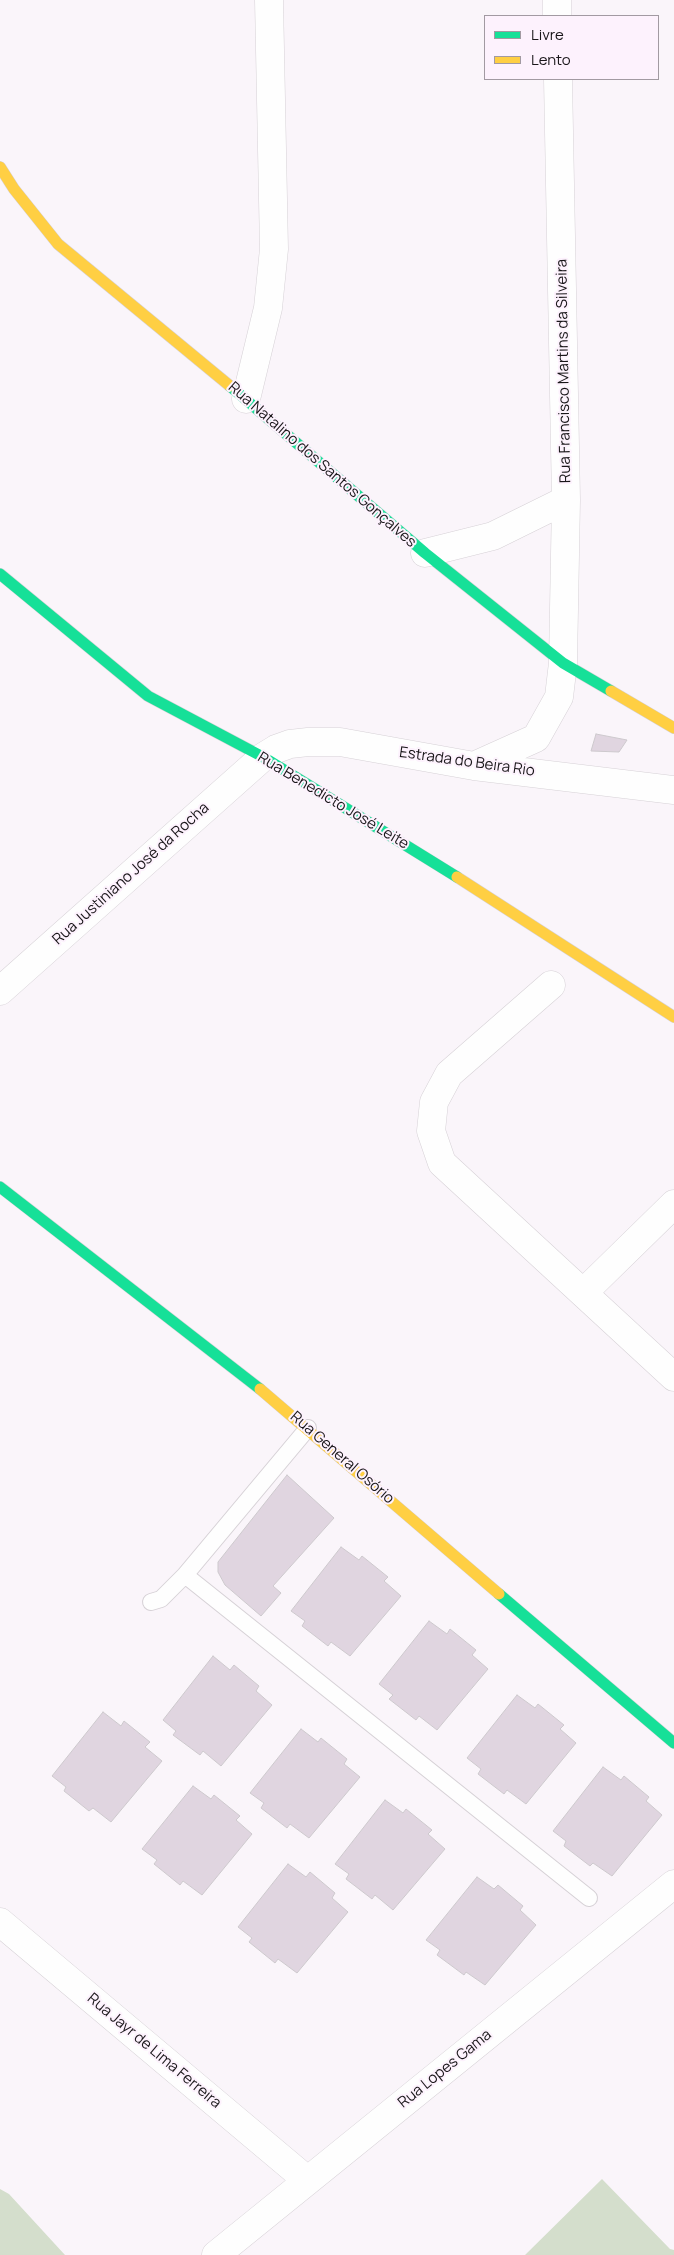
<!DOCTYPE html>
<meta charset="utf-8">
<style>
body{margin:0}
#map{position:relative;width:674px;height:2255px;overflow:hidden;background:#faf5fa;font-family:Manrope,sans-serif}
canvas{display:block}
.legend{position:absolute;left:484px;top:15px;width:175px;height:65px;box-sizing:border-box;background:#fdf2fd;border:1px solid #a29aa2;margin:0;padding:6px 9px;list-style:none;font-size:15px;color:#191619}
.legend li{display:flex;align-items:center;gap:10px;height:25px}
.legend b{width:25px;border:1px solid #a29aa2}
</style>
<div id="map">
<canvas width="674" height="2255"></canvas>
<ul class="legend">
<li><b style="height:6px;background:#16e098"></b>Livre</li>
<li><b style="height:6px;background:#ffcf43"></b>Lento</li>
</ul>
</div>
<script>
const ctx = document.querySelector('canvas').getContext('2d');
ctx.lineJoin = 'round';
function paint(path, color) { ctx.fillStyle = color; ctx.fill(path, 'evenodd'); }
const shape = rows => new Path2D(rows.map(r => 'M' + r).join(''));
function strokePath(path, color, width, dash) { ctx.strokeStyle = color; ctx.lineWidth = width; ctx.lineCap = dash ? 'butt' : 'round'; ctx.setLineDash(dash || []); ctx.stroke(path); }
function label(font, color, halo, rows, align = 'center') {
  ctx.font = font + ' Manrope,sans-serif'; ctx.lineWidth = 4; ctx.setLineDash([]); ctx.textBaseline = 'middle'; ctx.strokeStyle = halo; ctx.fillStyle = color; for (const [text, x, y, turn = 0] of rows) {
    ctx.save(); ctx.translate(x, y); ctx.rotate((+turn || 0) * Math.PI / 180); ctx.textAlign = isNaN(turn) ? turn : align; if (halo) ctx.strokeText(text, 0, 0); ctx.fillText(text, 0, 0); ctx.restore();
  }
}
paint(shape([
 [602,2179,670,2249,674,2250,674,2255,525,2255],
 [0,2189,9,2194,65,2255,0,2255]
]), '#d4decc');
const building = shape([
 [596,734,627,740,619,752,591,751,596,734],
 [287,1475,334,1518,273,1586,281,1593,261,1616,225,1585,218,1572,218,1562,287,1475],
 [341,1547,359,1560,362,1556,388,1577,384,1581,401,1596,350,1656,331,1642,328,1646,302,1626,305,1621,291,1611,341,1547],
 [429,1621,447,1634,450,1629,476,1650,472,1655,488,1669,437,1730,419,1716,416,1720,389,1699,393,1695,379,1684,429,1621],
 [213,1656,230,1670,234,1665,259,1686,256,1691,272,1705,221,1766,203,1751,200,1755,173,1735,176,1731,163,1720,213,1656],
 [517,1695,535,1708,538,1704,564,1725,560,1729,576,1743,526,1804,507,1790,504,1794,478,1774,481,1769,467,1758,517,1695],
 [103,1712,121,1726,124,1721,150,1742,145,1747,162,1761,111,1822,93,1808,89,1811,64,1791,66,1787,52,1776,103,1712],
 [301,1729,318,1742,321,1738,347,1759,344,1764,360,1777,309,1838,290,1824,287,1828,261,1808,264,1803,250,1793,301,1729],
 [603,1767,621,1780,624,1776,649,1797,646,1801,662,1815,612,1876,593,1863,590,1866,564,1846,566,1841,553,1831,603,1767],
 [193,1786,211,1799,214,1795,240,1816,236,1820,252,1834,202,1895,183,1881,180,1885,154,1864,157,1860,142,1849,193,1786],
 [385,1800,403,1813,406,1809,432,1830,428,1834,445,1849,393,1910,375,1895,372,1899,346,1879,349,1874,335,1864,385,1800],
 [288,1864,306,1877,310,1872,335,1893,332,1898,348,1912,297,1973,278,1959,275,1963,249,1942,252,1938,238,1927,288,1864],
 [477,1877,494,1889,498,1885,523,1906,520,1910,536,1925,485,1985,466,1972,464,1975,437,1955,440,1950,426,1940,477,1877]
]);
paint(building, '#e0d5e0');
strokePath(building, '#cdc9cd', 1);
const lane = shape([
 [185,1575,589,1898],
 [151,1602,161,1599,185,1575,308,1428]
]);
const street = shape([
 [557,0,557,16],
 [246,399,268,308,274,249,269,0],
 [425,553,493,536,566,500],
 [476,765,536,738,559,697,563,663,566,500,558,79],
 [551,985,449,1074,434,1102,431,1131,442,1163,674,1377],
 [0,991,263,757,276,749,290,744,308,742,340,742,474,766,674,790],
 [584,1292,674,1204],
 [0,1922,307,2180],
 [216,2255,674,1884]
]);
const fast = shape([
 [230,386,425,553,563,663,611,691],
 [0,574,148,696,263,757,457,877],
 [0,1187,260,1389],
 [499,1594,674,1743]
]);
const slow = shape([
 [0,167,14,189,58,244,230,386],
 [611,691,674,728],
 [457,877,674,1017],
 [260,1389,499,1594]
]);
strokePath(lane, '#d6d1d6', 18);
strokePath(street, '#d6d1d6', 29);
strokePath(fast, '#d6d1d6', 12);
strokePath(slow, '#d6d1d6', 12);
strokePath(lane, '#fefefe', 16);
strokePath(street, '#fefefe', 28);
strokePath(fast, '#16e098', 11);
strokePath(slow, '#ffcf43', 11);
label('15px', '#191619', '#fdf2fd', [
 ["Rua Francisco Martins da Silveira",564,371,-91],
 ["Rua Natalino dos Santos Gonçalves",322,465,41],
 ["Estrada do Beira Rio",467,762,8],
 ["Rua Benedicto José Leite",333,801,31],
 ["Rua Justiniano José da Rocha",131,874,-42],
 ["Rua General Osório",342,1458,41],
 ["Rua Jayr de Lima Ferreira",154,2051,40],
 ["Rua Lopes Gama",445,2069,-39]
]);
</script>
